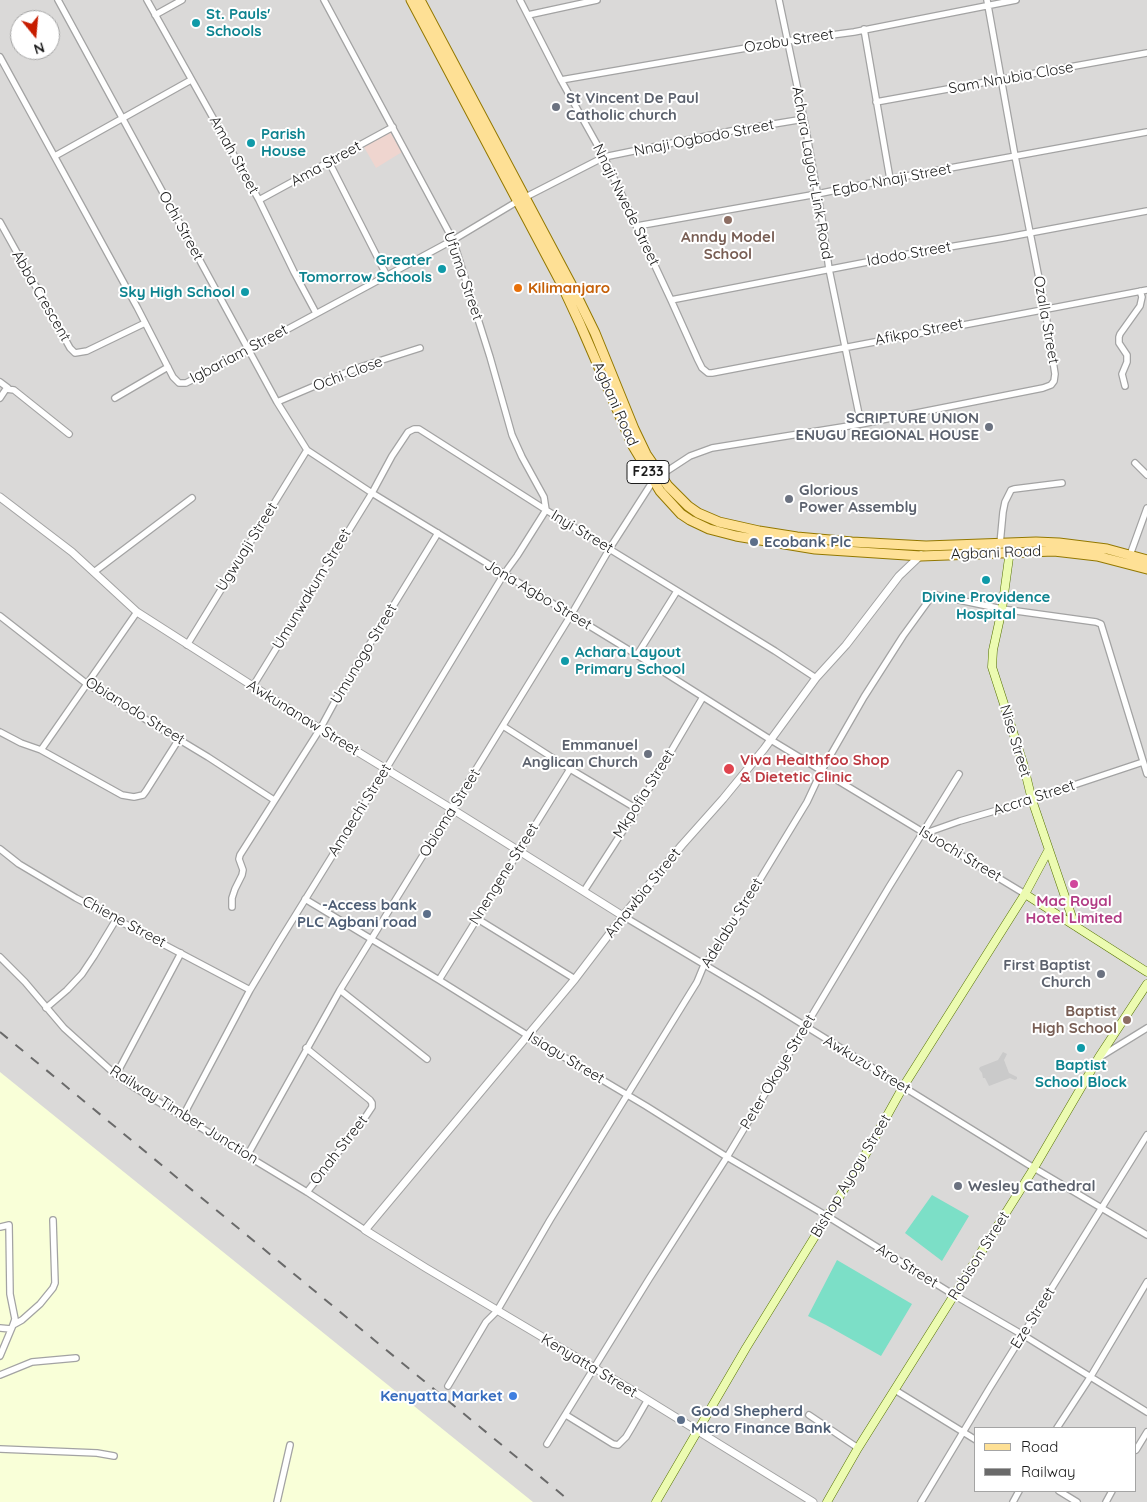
<!DOCTYPE html>
<style>
body{margin:0}
#map{position:relative;width:1147px;height:1502px;overflow:hidden;background:#edebe1;font-family:Quicksand,sans-serif}
canvas{display:block}
.legend{position:absolute;left:974px;top:1427px;width:162px;height:65px;box-sizing:border-box;background:#fff;border:1px solid #a4a4a4;margin:0;padding:6px 9px;list-style:none;font-size:15px;color:#1c1c1c}
.legend li{display:flex;align-items:center;gap:10px;height:25px}
.legend b{width:25px;border:1px solid #a4a4a4}
.north{position:absolute;left:10px;top:10px;width:50px;height:50px;box-sizing:border-box;background:#fff;border:1px solid #a4a4a4;border-radius:50%;rotate:163deg;font-size:14px;font-weight:700;line-height:20px;text-align:center;color:#1c1c1c}
.north::after{content:'';display:block;margin:auto;width:18px;height:22px;background:#c71d00;clip-path:polygon(50% 0,100% 100%,50% 72%,0 100%)}
</style>
<div id="map">
<canvas width="1147" height="1502"></canvas>
<ul class="legend">
<li><b style="height:6px;background:#fee095"></b>Road</li>
<li><b style="height:6px;background:#6a6a6a"></b>Railway</li>
</ul>
<div class="north">N</div>
</div>
<script>
const ctx = document.querySelector('canvas').getContext('2d');
ctx.lineJoin = 'round';
function paint(path, color) { ctx.fillStyle = color; ctx.fill(path, 'evenodd'); }
const shape = rows => new Path2D(rows.map(r => 'M' + r).join(''));
function strokePath(path, color, width, dash) { ctx.strokeStyle = color; ctx.lineWidth = width; ctx.lineCap = dash ? 'butt' : 'round'; ctx.setLineDash(dash || []); ctx.stroke(path); }
function label(font, color, halo, rows, align = 'center') {
  ctx.font = font + ' Quicksand,sans-serif'; ctx.lineWidth = 4; ctx.setLineDash([]); ctx.textBaseline = 'middle'; ctx.strokeStyle = halo; ctx.fillStyle = color; for (const [text, x, y, turn = 0] of rows) {
    ctx.save(); ctx.translate(x, y); ctx.rotate((+turn || 0) * Math.PI / 180); ctx.textAlign = isNaN(turn) ? turn : align; if (halo) ctx.strokeText(text, 0, 0); ctx.fillText(text, 0, 0); ctx.restore();
  }
}
paint(shape([
 [0,0,1147,0,1147,1502,0,1502],
 [20,20,50,20,50,50,20,50],
 [976,1428,1136,1428,1136,1491,976,1491]
]), '#dad9d8');
paint(shape([
 [390,132,402,152,376,168,364,147]
]), '#efd5cf');
paint(shape([
 [0,1072,533,1502,0,1502]
]), '#f9ffd8');
paint(shape([
 [1003,1052,1007,1054,1004,1060,1009,1073,1017,1077,1017,1079,1015,1080,1010,1078,989,1086,985,1078,983,1078,982,1073,979,1069,980,1067,998,1060]
]), '#cacaca');
paint(shape([
 [932,1195,969,1216,942,1261,905,1233],
 [837,1260,912,1304,881,1356,826,1325,808,1316]
]), '#7cdfc7');
const minor = shape([
 [58,0,277,402,307,450,372,493,637,655,771,740,1025,894],
 [147,0,259,200,294,272,316,313],
 [520,0,561,80,604,157,671,300,698,360,702,368,708,373,712,373,1147,290],
 [779,0,804,119,822,219,829,269,861,424],
 [155,15,182,0],
 [528,15,597,0],
 [864,29,890,179],
 [0,57,137,307,173,377,179,383,186,383,249,350,453,240,518,201,604,157,731,131,804,119],
 [561,80,787,41,854,32,1016,0],
 [876,102,1147,53],
 [55,156,191,80],
 [329,162,387,276],
 [259,200,393,127],
 [0,222,70,348,75,353,87,351,145,323],
 [637,226,817,194,890,179,1147,132],
 [671,300,919,252,1003,238,1147,211],
 [0,382,8,388],
 [1125,386,1122,374,1127,362,1127,355,1119,343,1119,337,1120,334,1140,306,1142,297,1140,291],
 [0,398,6,389,14,390,69,434],
 [115,398,168,367],
 [277,402,357,368,420,348],
 [1135,463,1147,475],
 [1000,544,1003,512,1005,502,1011,490,1014,489,1062,483],
 [1130,555,1147,508],
 [94,572,192,498],
 [0,616,87,684,208,757,274,800],
 [187,645,307,450],
 [637,655,677,591],
 [253,686,372,493,392,456,408,432,414,429,419,429,546,510,775,651,816,678],
 [503,726,570,769,637,809],
 [0,732,21,743,41,750,137,612],
 [41,750,122,795,134,797,143,795,146,791,179,739],
 [926,833,960,821,1032,800,1062,789,1143,762],
 [0,849,19,864,76,898,250,990],
 [584,891,637,809,703,697],
 [305,899,439,980,527,1035,646,1106,727,1157,827,1216,954,1295,1023,1335,1147,1412],
 [232,907,232,898,235,889,242,875,243,870,239,859,240,855,320,729,339,694,438,533],
 [623,916,757,996,1034,1168,1147,1235],
 [476,918,575,979],
 [0,957,25,982,64,1028,116,1075,132,1086,307,1192,365,1230],
 [439,980,570,769],
 [340,990,427,1059],
 [46,1008,67,990,82,974,94,956,117,918],
 [306,1048,370,1100,372,1103,372,1107,362,1122,307,1192],
 [1100,1057,1147,1028],
 [116,1075,181,953],
 [183,1116,250,990,277,945,386,769,504,574,517,556,546,510,544,497,522,457,512,435,490,357,453,240,324,0],
 [247,1156,340,990,571,615,610,548,653,481,661,475,690,456,712,448,861,424,1043,388,1051,385,1054,381,1055,374,1045,309,1015,156,987,0],
 [0,1227,9,1225,10,1294,15,1319,13,1325,0,1356],
 [13,1325,22,1320,40,1304,53,1288,55,1283,53,1220],
 [0,1328,11,1329],
 [0,1375,32,1362,76,1358],
 [448,1386,486,1322,497,1311,550,1220,697,982,704,965,722,942,807,802,822,770,864,697,903,636,932,596,935,595,1002,609,1096,622,1101,624,1147,774],
 [895,1390,976,1440],
 [566,1415,613,1444,618,1445,626,1437,632,1427,647,1401],
 [809,1415,858,1448],
 [1057,1428,1091,1376,1147,1282],
 [547,1444,649,1279,727,1157,889,887,959,774],
 [0,1449,97,1453,114,1456],
 [1136,1450,1147,1432],
 [1059,1491,1077,1502],
 [277,1502,290,1445],
 [921,1502,989,1389,1147,1135],
 [1013,1502,1019,1491],
 [1106,1502,1112,1491]
]);
const tertiary = shape([
 [0,497,72,552,137,612,320,729,452,809,623,916],
 [813,1502,630,1389,426,1268,365,1230,575,979,623,916,682,845,723,799,764,749,816,678,846,645,899,576,921,555]
]);
const secondary = shape([
 [1011,543,1002,609,993,650,992,667,1023,763,1032,800,1075,926],
 [1025,894,1147,972],
 [656,1502,746,1348,864,1157,903,1087,1025,894,1048,851],
 [827,1502,858,1448,1034,1168,1099,1057,1147,984]
]);
const primary = shape([
 [411,0,561,283,580,324,633,446,660,491,681,514,690,520,709,529,736,536,815,549,921,556,1054,551,1097,556,1147,569],
 [420,0,570,282,595,333,634,429,646,454,668,486,688,506,698,513,719,522,759,531,797,537,852,542,926,546,1036,542,1059,543,1107,549,1147,560]
]);
strokePath(minor, '#a3a3a3', 8);
strokePath(tertiary, '#a3a3a3', 9);
strokePath(secondary, '#567302', 9);
strokePath(primary, '#937800', 11);
strokePath(minor, '#fff', 5.5);
strokePath(tertiary, '#fff', 7);
strokePath(secondary, '#ecfbb1', 8);
strokePath(primary, '#fee095', 9);
strokePath(shape([
 [0,1032,571,1502]
]), '#6a6a6a', 2, [10, 10]);
for (const [x, y, r, color] of [
 [196,23,5,"#0f9aa8"],
 [556,107,5,"#6b7280"],
 [251,143,5,"#0f9aa8"],
 [728,220,5,"#8d6e63"],
 [442,269,5,"#0f9aa8"],
 [518,288,5,"#e8710a"],
 [245,292,5,"#0f9aa8"],
 [989,427,5,"#6b7280"],
 [789,499,5,"#6b7280"],
 [754,542,5,"#5c6f8a"],
 [986,580,5,"#0f9aa8"],
 [565,661,5,"#0f9aa8"],
 [648,754,5,"#6b7280"],
 [729,769,6,"#e0444e"],
 [1074,884,5,"#d1479c"],
 [427,914,5,"#5c6f8a"],
 [1101,974,5,"#6b7280"],
 [1127,1020,5,"#8d6e63"],
 [1081,1048,5,"#0f9aa8"],
 [958,1186,5,"#6b7280"],
 [513,1396,5,"#3f7fe0"],
 [681,1420,5,"#5c6f8a"]
]) { const dot = new Path2D(); dot.arc(x, y, r, 0, 2 * Math.PI); ctx.fillStyle = color; ctx.fill(dot); strokePath(dot, '#fff', 2); }
for (const [x, y, w] of [
 [648,472,42]
]) { const box = new Path2D(); box.roundRect(x - w / 2, y - 11.5, w, 23, 4); ctx.fillStyle = '#fff'; ctx.fill(box); strokePath(box, '#1c1c1c', 1); }
label('bold 14px', '#1c1c1c', null, [
 ["F233",648,472]
]);
label('bold 15px', '#0d838f', '#fff', [
 ["St. Pauls'",206,14],
 ["Schools",206,31],
 ["Parish",261,134],
 ["House",261,151],
 ["Greater",432,260,"right"],
 ["Tomorrow Schools",432,277,"right"],
 ["Sky High School",235,292,"right"],
 ["Divine Providence",986,597,"center"],
 ["Hospital",986,614,"center"],
 ["Achara Layout",575,652],
 ["Primary School",575,669],
 ["Baptist",1081,1065,"center"],
 ["School Block",1081,1082,"center"]
], 'left');
label('15px', '#1c1c1c', '#fff', [
 ["Ozobu Street",789,41,-9],
 ["Sam Nnubia Close",1011,78,-10],
 ["Nnaji Ogbodo Street",704,138,-11],
 ["Amah Street",234,155,61],
 ["Ama Street",326,164,-29],
 ["Achara Layout Link Road",812,173,80],
 ["Egbo Nnaji Street",892,180,-11],
 ["Nnaji Nwede Street",626,205,64],
 ["Ochi Street",181,226,61],
 ["Idodo Street",909,254,-10],
 ["Ufuma Street",463,276,71],
 ["Abba Crescent",41,296,60],
 ["Ozalla Street",1046,320,80],
 ["Afikpo Street",919,332,-11],
 ["Igbariam Street",239,354,-28],
 ["Ochi Close",348,374,-21],
 ["Agbani Road",615,404,66],
 ["Inyi Street",582,532,31],
 ["Ugwuaji Street",247,547,-58],
 ["Agbani Road",996,553,-2],
 ["Umunwakum Street",312,589,-59],
 ["Jona Agbo Street",538,595,31],
 ["Umunogo Street",364,654,-59],
 ["Obianodo Street",135,711,32],
 ["Awkunanaw Street",303,718,32],
 ["Nise Street",1015,741,73],
 ["Mkpofia Street",644,794,-58],
 ["Accra Street",1034,798,-18],
 ["Amaechi Street",360,810,-58],
 ["Obioma Street",450,813,-58],
 ["Isuochi Street",960,854,31],
 ["Nnengene Street",504,874,-58],
 ["Amawbia Street",643,893,-51],
 ["Chiene Street",124,922,28],
 ["Adelabu Street",732,923,-58],
 ["Isiagu Street",566,1058,31],
 ["Awkuzu Street",867,1065,31],
 ["Peter Okoye Street",778,1072,-59],
 ["Railway Timber Junction",184,1115,32],
 ["Onah Street",339,1150,-52],
 ["Bishop Ayogu Street",851,1176,-59],
 ["Robison Street",979,1256,-58],
 ["Aro Street",907,1266,32],
 ["Eze Street",1033,1318,-58],
 ["Kenyatta Street",589,1366,31]
]);
label('bold 15px', '#5b616d', '#fff', [
 ["St Vincent De Paul",566,98],
 ["Catholic church",566,115],
 ["SCRIPTURE UNION",979,418,"right"],
 ["ENUGU REGIONAL HOUSE",979,435,"right"],
 ["Glorious",799,490],
 ["Power Assembly",799,507],
 ["Emmanuel",638,745,"right"],
 ["Anglican Church",638,762,"right"],
 ["First Baptist",1091,965,"right"],
 ["Church",1091,982,"right"],
 ["Wesley Cathedral",968,1186]
], 'left');
label('bold 15px', '#785e54', '#fff', [
 ["Anndy Model",728,237],
 ["School",728,254],
 ["Baptist",1117,1011,"right"],
 ["High School",1117,1028,"right"]
]);
label('bold 15px', '#c56008', '#fff', [
 ["Kilimanjaro",528,288]
], 'left');
label('bold 15px', '#4e5e75', '#fff', [
 ["Ecobank Plc",764,542],
 ["-Access bank",417,905,"right"],
 ["PLC Agbani road",417,922,"right"],
 ["Good Shepherd",691,1411],
 ["Micro Finance Bank",691,1428]
], 'left');
label('bold 15px', '#be3a42', '#fff', [
 ["Viva Healthfoo Shop",740,760],
 ["& Dietetic Clinic",740,777]
], 'left');
label('bold 15px', '#b23c85', '#fff', [
 ["Mac Royal",1074,901],
 ["Hotel Limited",1074,918]
]);
label('bold 15px', '#366cbe', '#fff', [
 ["Kenyatta Market",503,1396]
], 'right');
</script>
